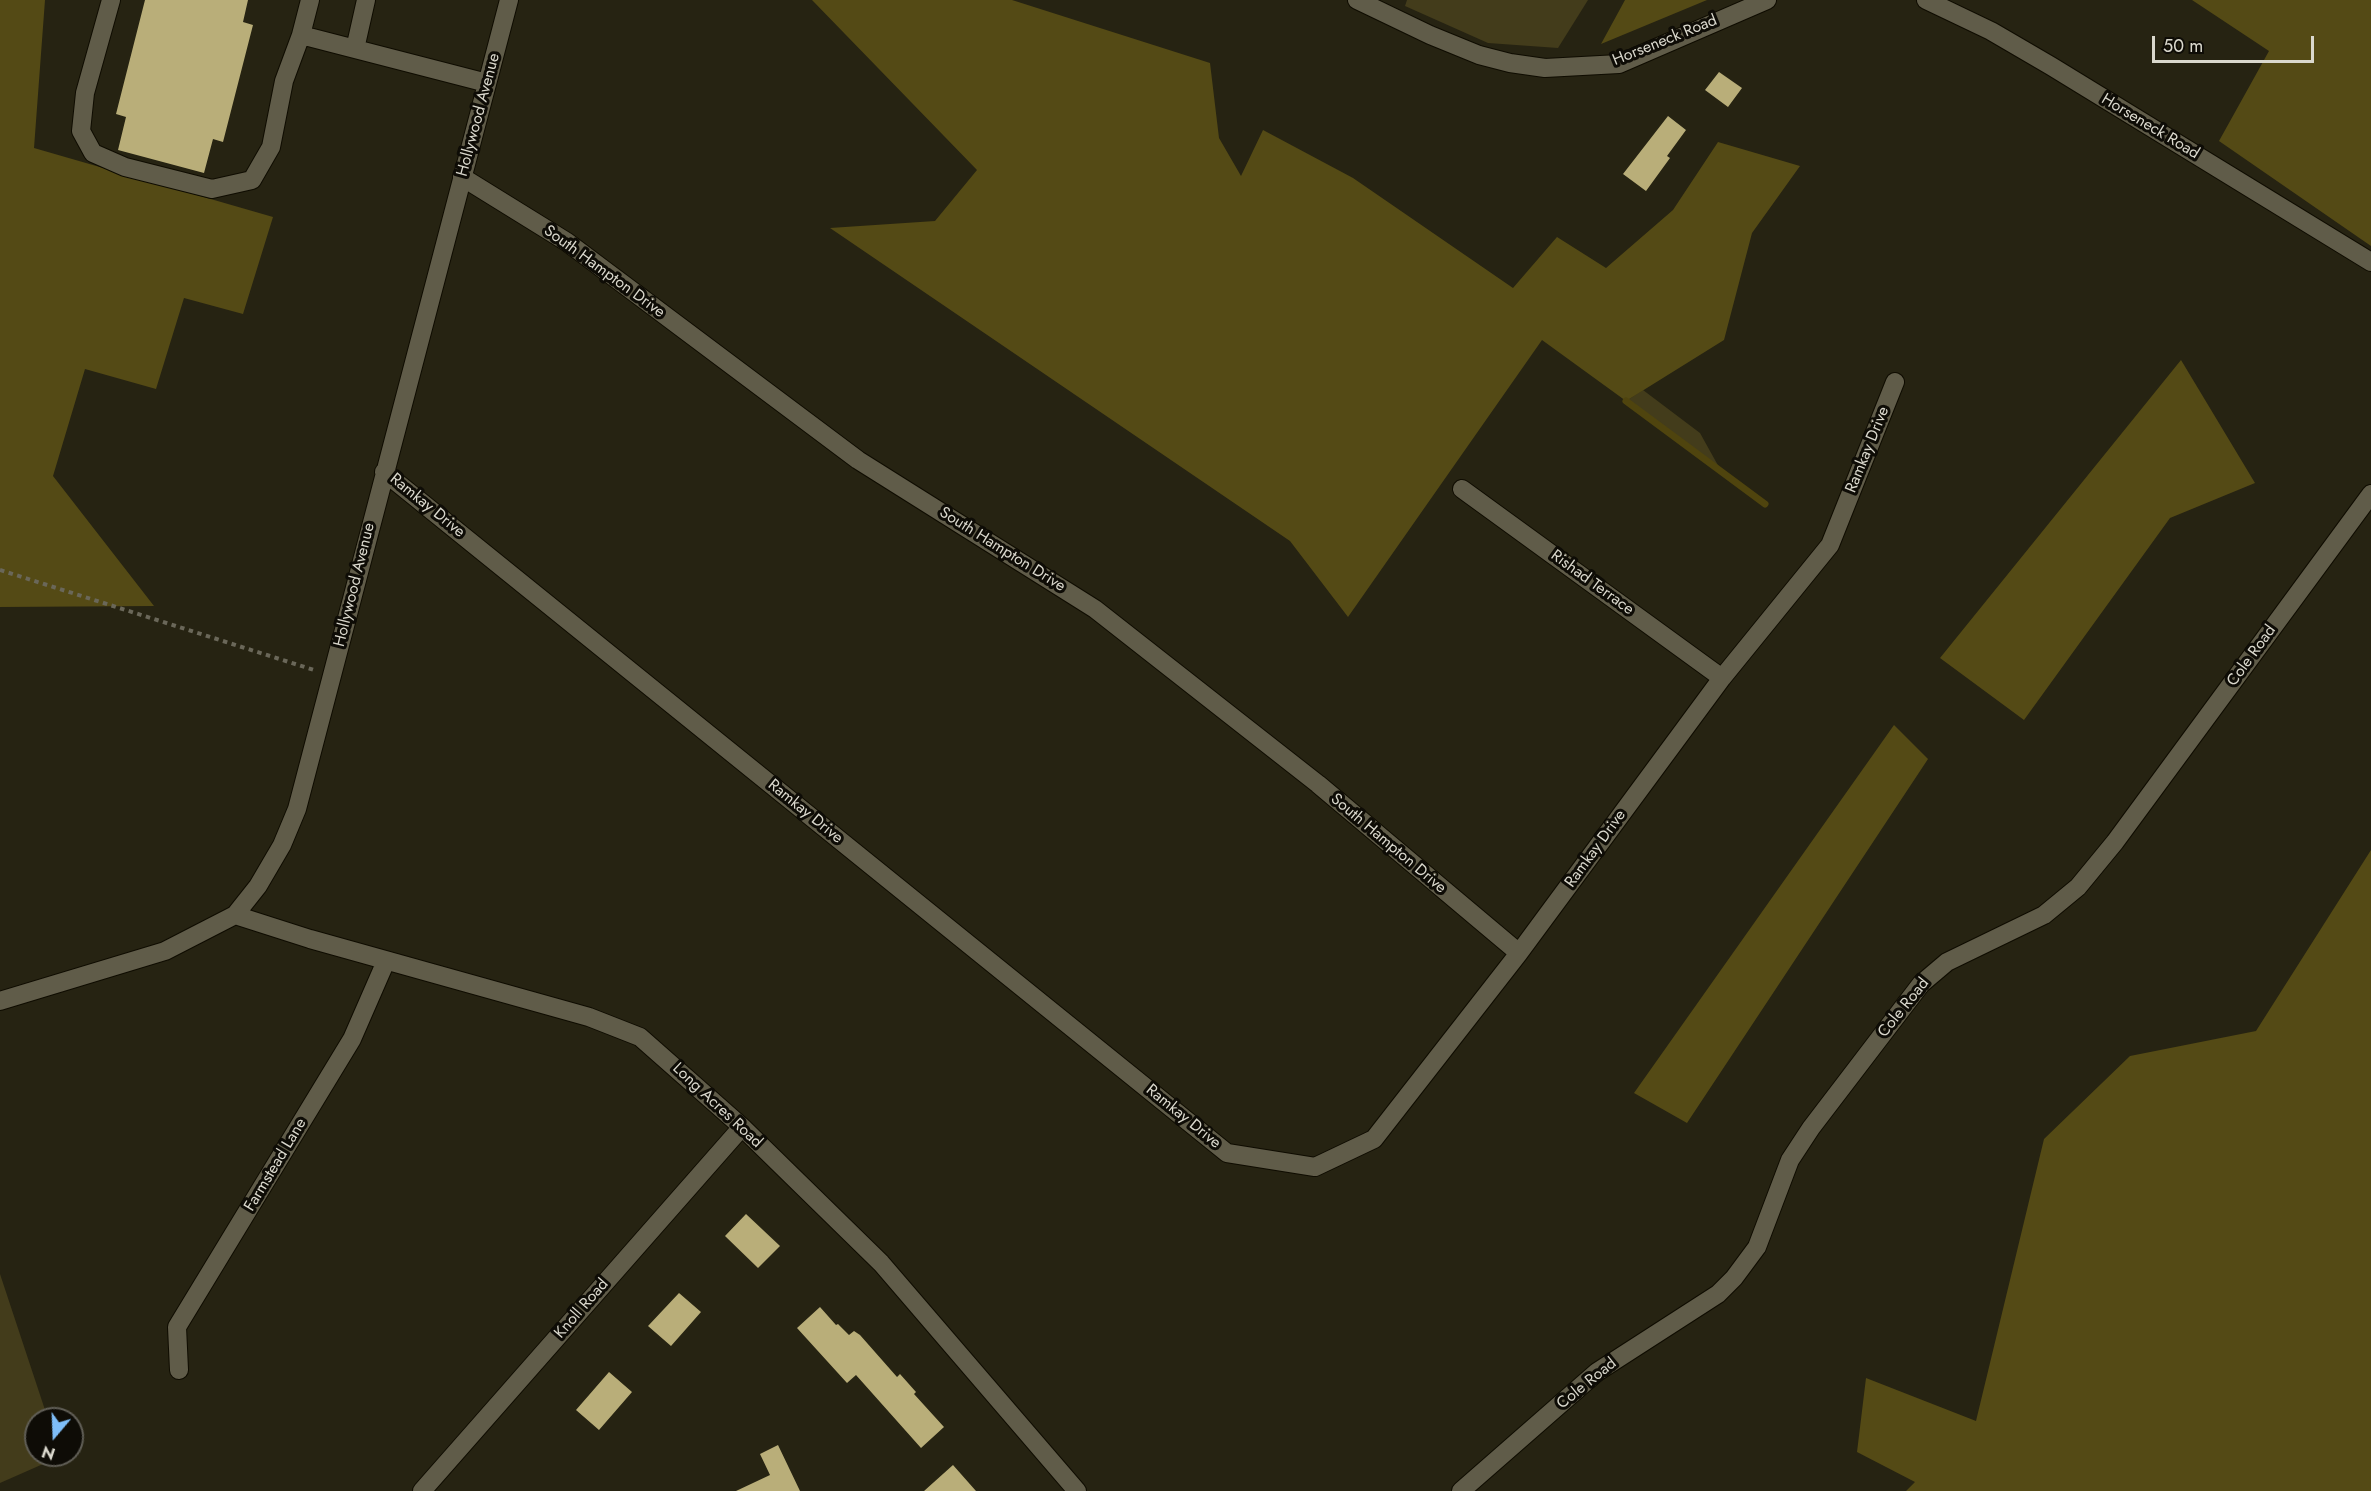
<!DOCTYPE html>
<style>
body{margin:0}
#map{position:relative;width:2371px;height:1491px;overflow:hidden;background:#262312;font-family:Jost,sans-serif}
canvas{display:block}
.north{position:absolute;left:24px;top:1407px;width:60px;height:60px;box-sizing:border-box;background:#0e0c06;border:2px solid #605e56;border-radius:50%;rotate:199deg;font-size:16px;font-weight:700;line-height:24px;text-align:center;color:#dad8cd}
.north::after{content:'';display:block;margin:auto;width:21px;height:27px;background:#7ebef9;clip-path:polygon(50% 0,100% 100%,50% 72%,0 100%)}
.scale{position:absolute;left:2152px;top:36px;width:162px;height:27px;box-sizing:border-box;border:3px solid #dad8cd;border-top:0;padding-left:8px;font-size:18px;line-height:21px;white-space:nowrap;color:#dad8cd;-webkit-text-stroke:4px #0e0c06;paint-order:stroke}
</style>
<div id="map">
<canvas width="2371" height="1491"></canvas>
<div class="north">N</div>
<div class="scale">50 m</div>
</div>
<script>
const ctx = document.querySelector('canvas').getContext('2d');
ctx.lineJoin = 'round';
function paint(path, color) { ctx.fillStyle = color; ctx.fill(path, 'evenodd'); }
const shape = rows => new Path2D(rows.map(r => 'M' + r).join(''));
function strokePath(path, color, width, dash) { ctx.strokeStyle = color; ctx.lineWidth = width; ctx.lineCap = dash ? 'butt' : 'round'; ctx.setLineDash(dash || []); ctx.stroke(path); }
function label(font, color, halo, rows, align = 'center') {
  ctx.font = font + ' Jost,sans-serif'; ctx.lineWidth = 6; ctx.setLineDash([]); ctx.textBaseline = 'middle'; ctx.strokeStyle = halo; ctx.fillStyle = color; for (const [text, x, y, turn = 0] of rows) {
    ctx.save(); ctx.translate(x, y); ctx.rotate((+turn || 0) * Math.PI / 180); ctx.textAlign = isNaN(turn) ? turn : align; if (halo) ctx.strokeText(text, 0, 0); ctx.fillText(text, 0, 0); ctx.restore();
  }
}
paint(shape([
 [1407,0,1588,0,1558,48,1488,43,1405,6],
 [1643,390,1700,433,1720,469,1626,401],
 [0,1274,48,1419,36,1419,36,1455,59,1455,59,1457,0,1483]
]), '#433c1b');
paint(shape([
 [0,0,45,0,34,148,273,217,243,314,184,298,156,389,85,369,53,476,154,606,0,607],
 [812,0,1012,0,1210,63,1219,138,1241,176,1263,130,1353,178,1513,288,1557,237,1606,268,1673,210,1718,142,1800,166,1752,233,1724,340,1626,401,1542,340,1348,617,1290,541,830,228,935,221,977,170],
 [1625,0,1707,0,1601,44],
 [2192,0,2371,0,2371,246,2219,141,2269,51],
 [2181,360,2255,483,2170,518,2024,720,1940,658],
 [1894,725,1928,759,1687,1123,1634,1093],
 [2371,850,2371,1491,1906,1491,1915,1482,1857,1452,1866,1378,1976,1421,2044,1139,2130,1056,2256,1031]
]), '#544a15');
strokePath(shape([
 [1626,401,1765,504]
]), '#4f440e', 7);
paint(shape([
 [145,0,248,0,243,22,253,25,223,142,213,139,204,173,118,150,126,117,116,114],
 [1719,72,1742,88,1728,107,1705,90],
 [1668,116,1686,130,1667,156,1670,158,1646,191,1623,174],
 [746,1214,780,1246,758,1268,725,1236],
 [679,1293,701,1312,671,1346,648,1326],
 [820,1307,836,1325,838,1324,849,1335,854,1331,860,1335,897,1377,900,1374,916,1392,914,1394,944,1427,921,1448,856,1375,847,1383,797,1328],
 [609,1372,632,1392,599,1430,576,1410],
 [778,1445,800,1491,736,1491,770,1475,760,1454],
 [953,1465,976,1491,924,1491]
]), '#b9ae79');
const minor = shape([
 [111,0,85,93,81,131,93,153,125,167,212,189,252,180,271,147,284,81,301,35],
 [310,0,301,35,487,83],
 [1357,0,1430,35,1479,55,1510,63,1545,68,1619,64,1767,0],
 [1926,0,1991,31,2051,66,2371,262],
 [355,49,366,0],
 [462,177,567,242,858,460,1095,609,1318,784,1519,953],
 [384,472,1227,1153,1315,1167,1374,1139,1519,953,1722,678,1830,545,1895,382],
 [1462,489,1722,678],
 [235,915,310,939,589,1017,640,1037,742,1127,881,1263,1077,1491],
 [0,1001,165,951,235,915,258,886,282,845,297,809,509,0],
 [179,1370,177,1327,352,1039,386,961],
 [422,1491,742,1127],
 [1461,1491,1597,1372,1718,1294,1734,1278,1757,1247,1790,1160,1811,1128,1921,984,1947,962,2044,915,2078,887,2115,842,2371,494]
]);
strokePath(minor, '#0f0c01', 20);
strokePath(shape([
 [0,570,314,670]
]), '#6a6759', 4, [4.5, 4.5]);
strokePath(minor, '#605c49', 18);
label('16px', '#dad8cd', '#0e0c06', [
 ["Horseneck Road",1665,41,-22],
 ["Hollywood Avenue",479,115,-75],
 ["Horseneck Road",2150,127,31],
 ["South Hampton Drive",604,272,36],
 ["Ramkay Drive",1868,450,-68],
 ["Ramkay Drive",427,506,39],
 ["South Hampton Drive",1002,550,32],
 ["Rishad Terrace",1592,583,36],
 ["Hollywood Avenue",355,585,-76],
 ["Cole Road",2252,656,-54],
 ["Ramkay Drive",805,812,39],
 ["South Hampton Drive",1388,844,40],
 ["Ramkay Drive",1596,849,-54],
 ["Cole Road",1904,1008,-51],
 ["Long Acres Road",717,1106,43],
 ["Ramkay Drive",1183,1117,39],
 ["Farmstead Lane",276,1165,-59],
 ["Knoll Road",582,1309,-49],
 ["Cole Road",1587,1384,-39]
]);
</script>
